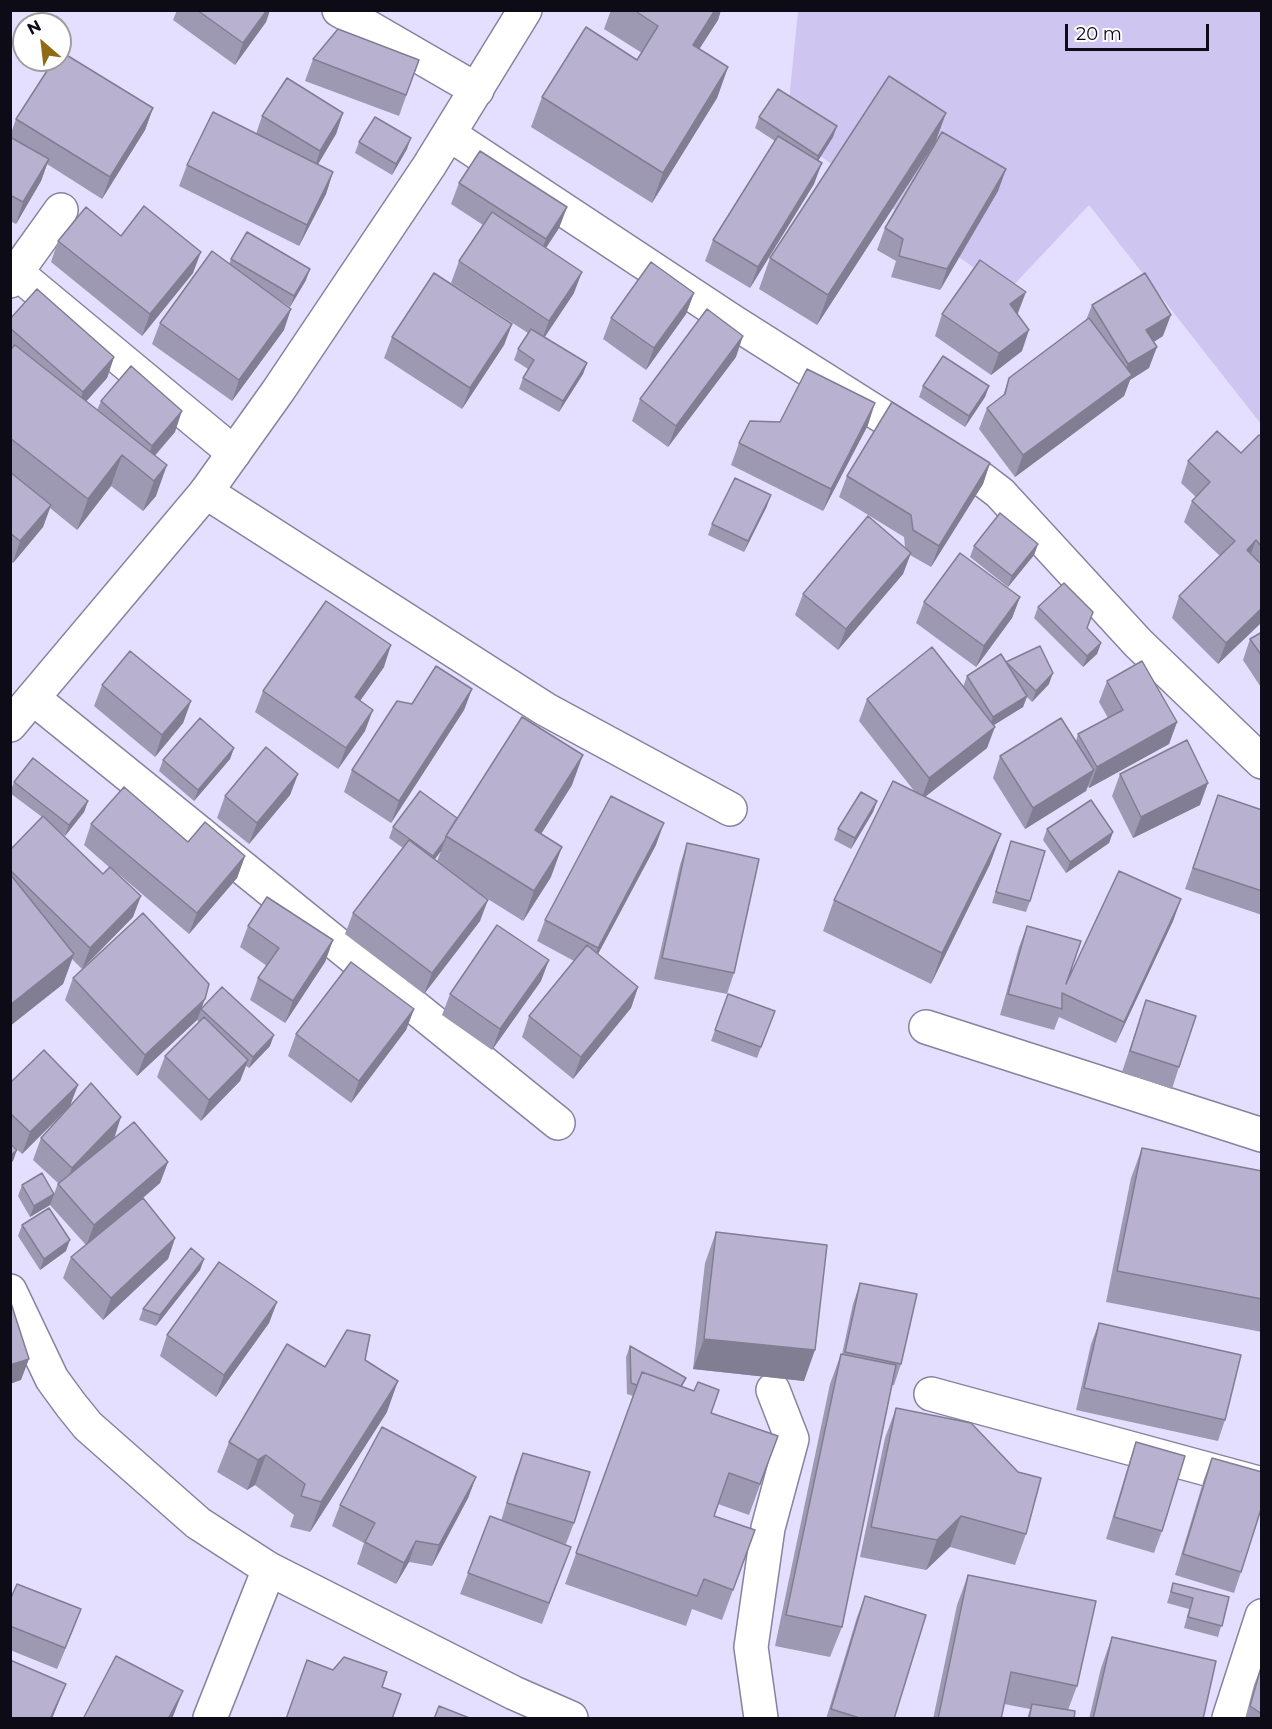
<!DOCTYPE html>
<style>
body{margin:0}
#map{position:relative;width:1272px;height:1729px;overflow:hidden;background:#e5dfff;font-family:Montserrat,sans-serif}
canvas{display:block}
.frame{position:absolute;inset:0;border:12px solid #0d0b15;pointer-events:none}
.north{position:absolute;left:12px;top:12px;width:60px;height:60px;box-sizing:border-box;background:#fff;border:2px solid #9e9da1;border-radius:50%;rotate:332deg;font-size:16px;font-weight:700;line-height:24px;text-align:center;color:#0d0b15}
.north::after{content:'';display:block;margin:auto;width:21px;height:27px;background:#8f6c11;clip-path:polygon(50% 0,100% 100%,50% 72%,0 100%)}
.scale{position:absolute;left:1065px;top:24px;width:144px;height:27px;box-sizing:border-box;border:3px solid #0d0b15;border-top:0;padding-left:8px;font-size:18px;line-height:21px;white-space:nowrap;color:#0d0b15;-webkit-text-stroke:4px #fff;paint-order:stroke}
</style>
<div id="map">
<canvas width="1272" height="1729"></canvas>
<div class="frame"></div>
<div class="north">N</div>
<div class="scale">20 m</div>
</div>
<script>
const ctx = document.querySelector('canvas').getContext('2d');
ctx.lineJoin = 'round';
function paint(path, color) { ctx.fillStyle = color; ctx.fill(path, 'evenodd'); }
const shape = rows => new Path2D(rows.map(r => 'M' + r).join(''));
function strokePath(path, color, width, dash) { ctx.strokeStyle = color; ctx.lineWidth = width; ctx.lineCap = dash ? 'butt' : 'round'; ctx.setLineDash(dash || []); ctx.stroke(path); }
paint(shape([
 [798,11,1261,11,1261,424,1089,205,1007,292,786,131]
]), '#cec5f1');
const street = shape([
 [339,10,477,90],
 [449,134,732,321,983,480,1000,493,1138,643,1262,762],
 [17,273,234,453],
 [10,281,61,210],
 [206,492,545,709,730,809],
 [33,698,558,1123],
 [926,1027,1262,1135],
 [10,1291,52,1379,71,1405,88,1426,198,1523,269,1569,514,1693,571,1718],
 [931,1394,1262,1484],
 [210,1718,269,1569],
 [761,1718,751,1647,768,1528,792,1439,773,1390],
 [1229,1718,1262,1616]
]);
const secondary = shape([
 [10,725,206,492,278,391,429,166,525,10]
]);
strokePath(street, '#88829f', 36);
strokePath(secondary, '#88829f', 36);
strokePath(street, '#fff', 33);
strokePath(secondary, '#fff', 33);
paint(shape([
 [177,10,270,10,266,22,235,65,173,20],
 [611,10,721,10,718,20,699,49,728,67,717,98,652,203,531,127,542,97,637,60,642,53,604,29],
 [313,59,419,60,399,116,305,81],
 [153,108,145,130,102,199,47,164,41,181,16,224,10,221,10,136,16,119],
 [343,113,336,134,317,165,333,172,326,194,299,246,179,186,187,165,256,134,262,116],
 [946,113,935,143,817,325,759,289,770,258],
 [759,117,833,137,818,161,814,184,750,288,705,261,713,240,775,141,755,128],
 [359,142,407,149,392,175,355,153],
 [1006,169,998,191,940,290,891,277,896,261,877,250,885,228],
 [459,183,567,207,559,228,546,248,574,293,545,337,587,363,583,374,559,412,519,389,523,378,528,369,514,360,518,349,528,333,451,283,459,261,483,225,451,204],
 [58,241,193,273,142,336,51,262],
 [231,259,306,280,290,307,281,301,284,330,232,401,152,344,160,323,229,264],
 [694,293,686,314,646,370,603,339,611,318],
 [1092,305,1163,336,1154,342,1149,368,1130,380,1124,396,1015,477,979,429,987,408,1003,396,1009,378,1086,320],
 [1018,313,1022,351,991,375,935,336,942,314],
 [10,319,114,357,107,378,86,401,97,410,101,401,175,432,155,456,156,496,143,511,111,486,77,530,50,508,43,527,13,563,10,561],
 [512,324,504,345,462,409,384,358,392,337],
 [736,357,668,447,632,421,640,399],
 [923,386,989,386,985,397,965,427,919,397],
 [868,425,823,511,731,465,739,443],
 [1262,437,1262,622,1218,664,1172,618,1179,596,1220,556,1184,522,1192,501,1196,497,1181,483,1188,461,1241,453],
 [990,463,983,484,931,567,910,555,903,574,838,650,795,615,803,594,905,547,904,537,839,497,847,476],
 [767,506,744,552,708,535,712,524],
 [1038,544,1034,555,1008,587,970,557,974,546],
 [1020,597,1012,618,976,667,916,623,924,602],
 [1038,607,1087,628,1101,643,1097,654,1083,667,1034,618],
 [1262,632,1262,689,1243,660,1250,639],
 [1006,663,1049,684,1032,702,1027,697,1023,707,994,725,987,748,925,797,990,864,931,984,823,931,834,900,915,792,859,721,867,699,963,687,967,676],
 [384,667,360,701,365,731,338,769,255,712,263,691],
 [1107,681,1177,722,1169,744,1089,788,1088,786,1086,791,1025,829,993,778,1000,756,1076,741,1078,734,1108,718,1099,702],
 [102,685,191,701,183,723,155,757,94,706],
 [472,689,464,710,391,823,344,792,352,770,412,704],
 [234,748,230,759,194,801,159,771,163,760],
 [298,774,290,795,249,844,217,818,225,796],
 [1120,774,1200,805,1133,838,1112,796],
 [14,782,88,801,84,812,65,836,55,828,103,874,109,867,84,845,91,824,188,842,245,856,237,878,189,934,114,870,133,917,82,969,72,959,63,984,10,1026,10,850,42,817,10,793],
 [572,785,541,834,551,877,523,921,483,896,480,921,424,994,345,934,353,913,403,848,389,838,393,827,457,818],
 [441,851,437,861,435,859],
 [1218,795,1262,810,1262,915,1185,889],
 [877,801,873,812,851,849,834,840,838,829],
 [1047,829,1113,832,1109,843,1066,873,1043,840],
 [1011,841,1030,901,1026,912,992,903],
 [687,843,734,973,727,994,654,979,680,865],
 [656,845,598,954,638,987,631,1008,573,1079,522,1037,529,1016,574,961,537,941,545,920],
 [1181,899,1173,921,1116,1043,1059,1017,1054,1030,1000,1015,1019,947,1027,926,1066,984],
 [248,926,333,940,325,962,285,1023,250,1000,258,978,267,966,240,947],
 [73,978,201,1009,270,1046,249,1068,246,1066,240,1081,201,1121,157,1077,165,1056,199,1022,197,1020,137,1076,65,1000],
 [541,981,492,1050,442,1015,450,994],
 [728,994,775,1011,757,1058,711,1041],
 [1146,1000,1179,1067,1172,1089,1122,1072],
 [414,1009,406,1030,351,1103,288,1056,296,1034],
 [10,1083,71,1105,114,1138,168,1162,160,1183,142,1199,175,1238,168,1259,103,1320,63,1278,71,1257,86,1245,50,1205,30,1217,18,1196,22,1185,54,1194,58,1183,33,1160,41,1138,65,1111,22,1154,10,1142],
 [1142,1148,1262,1171,1262,1332,1106,1302,1131,1178],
 [22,1225,66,1251,40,1270,18,1236],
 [716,1232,804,1381,693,1369,705,1263],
 [204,1259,200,1270,156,1326,139,1320,143,1309],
 [860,1283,901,1364,894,1385,892,1385,842,1627,830,1657,775,1646,830,1384,841,1354,842,1354,853,1304],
 [277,1302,269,1323,216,1397,160,1356,167,1335],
 [1099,1323,1225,1420,1218,1441,1076,1410,1091,1344],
 [630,1346,686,1378,682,1387,711,1413,778,1436,749,1515,718,1504,714,1516,755,1530,722,1620,692,1609,686,1626,565,1584,633,1396,627,1394,626,1357],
 [365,1360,387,1412,310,1532,290,1527,294,1515,255,1485,247,1490,217,1472,229,1442,325,1367],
 [896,1408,1026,1534,1015,1565,950,1547,926,1570,860,1557,885,1438],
 [1136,1442,1162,1531,1154,1553,1106,1539,1129,1463],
 [523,1453,574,1523,566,1544,557,1542,571,1547,542,1624,460,1594,490,1516,501,1521,515,1474],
 [1212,1458,1241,1572,1234,1593,1175,1575,1204,1479],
 [476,1477,468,1498,432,1566,409,1562,396,1584,357,1564,364,1543,332,1526,340,1505],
 [968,1575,1077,1686,1068,1710,1074,1719,1027,1719,1030,1709,1004,1704,1001,1719,933,1719,957,1605],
 [1173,1583,1229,1597,1218,1637,1184,1628,1189,1609,1167,1603],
 [865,1596,894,1719,826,1719,857,1617],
 [10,1600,81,1609,57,1669,10,1650],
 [1112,1637,1203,1719,1089,1719,1101,1668],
 [1262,1664,1262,1719,1245,1719,1254,1685]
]), '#9e99b3');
paint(shape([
 [267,10,270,10,266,22,235,65,243,43],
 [715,10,721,10,718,20,682,76,693,45],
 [728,67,717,98,652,203,663,173],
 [153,108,145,130,102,199,110,177],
 [343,113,336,134,313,173,320,151],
 [946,113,935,143,817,325,828,295],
 [837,126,833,137,814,167,818,156],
 [411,138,407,149,392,175,396,164],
 [49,159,41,181,16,224,23,202],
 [822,163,814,184,750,288,758,267],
 [1006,169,998,191,940,290,947,269],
 [333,172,326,194,299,246,307,225],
 [567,207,559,228,538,260,546,239],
 [201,252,193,273,142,336,150,314],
 [310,269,306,280,290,307,294,296],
 [582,272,574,293,541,342,549,321],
 [1026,292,1018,313,1002,325,1010,304],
 [694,293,686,314,646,370,654,348],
 [291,309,284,330,232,401,239,380],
 [1171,315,1163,336,1138,351,1146,330],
 [512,324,504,345,462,409,470,388],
 [1029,330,1022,351,991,375,999,353],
 [743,336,736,357,668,447,676,426],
 [1157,347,1149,368,1130,380,1124,396,1015,477,1023,455,1121,383,1128,364],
 [114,357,107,378,76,413,83,392],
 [587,363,583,374,559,412,563,401],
 [989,386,985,397,965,427,969,416],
 [875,403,868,425,823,511,831,489],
 [182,411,175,432,144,467,152,446],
 [122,455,111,486,77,530,88,499],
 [990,463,983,484,931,567,939,546],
 [167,465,156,496,143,511,154,481],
 [771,495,767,506,744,552,748,541],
 [51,505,43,527,13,563,20,541],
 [1256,540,1248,561,1247,550],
 [1038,544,1034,555,1008,587,1012,576],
 [911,553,903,574,838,650,846,629],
 [1020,597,1012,618,976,667,984,646],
 [1262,608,1262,622,1218,664,1226,643],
 [1101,643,1097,654,1083,667,1087,656],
 [391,645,384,667,347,719,355,697],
 [1053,673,1049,684,1032,702,1036,691],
 [472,689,464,710,391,823,399,801],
 [1027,696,1023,707,989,728,993,717],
 [191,701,183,723,155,757,162,735],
 [373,710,365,731,338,769,346,748],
 [1177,722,1169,744,1089,788,1097,767],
 [995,727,987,748,921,800,929,778],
 [234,748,230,759,194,801,198,790],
 [583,755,572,785,524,861,535,830],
 [1094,770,1086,791,1025,829,1033,808],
 [298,774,290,795,249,844,257,823],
 [1208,783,1200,805,1133,838,1141,817],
 [88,801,84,812,65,836,69,825],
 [877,801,873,812,851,849,855,838],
 [664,823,656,845,590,969,598,948],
 [1113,832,1109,843,1066,873,1070,862],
 [1001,834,990,864,931,984,942,953],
 [445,840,441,851,429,867,433,856],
 [562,847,551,877,523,921,534,891],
 [245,856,237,878,189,934,197,913],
 [141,896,133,917,82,969,90,948],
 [1181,899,1173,921,1116,1043,1124,1022],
 [488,900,480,921,424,994,432,973],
 [333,940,325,962,285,1023,293,1001],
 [74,954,63,984,10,1026,10,1005],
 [549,960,541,981,492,1050,500,1029],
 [638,987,631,1008,573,1079,581,1057],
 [205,999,197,1020,137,1076,145,1055],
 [414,1009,406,1030,351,1103,359,1081],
 [274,1035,270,1046,249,1068,253,1057],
 [248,1060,240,1081,201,1121,209,1100],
 [78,1085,70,1106,22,1154,30,1132],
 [121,1117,114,1139,64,1189,72,1168],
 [17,1150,13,1161,10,1164,10,1156],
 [168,1162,160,1183,86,1246,94,1225],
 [54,1194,50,1205,30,1217,34,1206],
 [175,1238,168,1259,103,1320,111,1298],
 [70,1240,66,1251,40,1270,44,1259],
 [204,1259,200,1270,156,1326,160,1315],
 [277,1302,269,1323,216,1397,224,1375],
 [704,1339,815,1350,804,1381,693,1369],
 [29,1359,21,1380,10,1384,10,1365],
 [398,1381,387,1412,310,1532,321,1502],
 [266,1455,255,1485,247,1490,258,1460],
 [476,1477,468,1498,432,1566,439,1545],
 [961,1516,950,1547,926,1570,937,1540],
 [416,1541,409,1562,396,1584,404,1563],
 [81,1609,73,1630,57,1669,65,1648],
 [66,1684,52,1719,50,1719],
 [183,1691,172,1719,168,1719]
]), '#817d92');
const building = shape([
 [197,10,267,10,243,43,197,10],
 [634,10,715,10,693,45,728,67,663,173,542,97,586,27,637,60,658,26,634,10],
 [338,29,419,60,406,95,313,59,338,29],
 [60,51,153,108,110,177,16,119,54,60,60,60,60,51],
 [889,76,946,113,828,295,770,258,889,76],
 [287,78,343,113,320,151,262,116,287,78],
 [778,89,837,126,818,156,759,117,778,89],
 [213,112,333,172,307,225,187,165,213,112],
 [375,117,411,138,396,164,359,142,375,117],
 [942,132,1006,169,947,269,899,256,903,239,885,228,942,132],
 [778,136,822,163,758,267,713,240,778,136],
 [10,137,49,159,23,202,10,195,10,137],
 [480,151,567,207,546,239,459,183,480,151],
 [144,206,201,252,150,314,58,241,86,207,121,236,144,206],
 [492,212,582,272,549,321,459,261,492,212],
 [247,232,310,269,294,296,231,259,247,232],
 [212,251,291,309,239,380,160,323,212,251],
 [980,260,1026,292,1010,304,1029,330,999,353,942,314,980,260],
 [651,262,694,293,654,348,611,318,651,262],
 [434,273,512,324,470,388,392,337,434,273],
 [1145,273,1171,315,1146,330,1157,347,1128,364,1092,305,1145,273],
 [37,289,114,357,83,392,10,328,10,319,37,289],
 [707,309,743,336,676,426,640,399,707,309],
 [1089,318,1132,375,1023,455,987,408,1005,394,1009,378,1089,318],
 [531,329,587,363,563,401,523,378,534,360,518,349,531,329],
 [15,345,167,465,154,481,122,455,88,499,10,438,10,350,15,345],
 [943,356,989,386,969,416,923,386,943,356],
 [131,366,182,411,152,446,101,401,131,366],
 [807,369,875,403,831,489,739,443,750,421,780,422,807,369],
 [892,402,990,463,939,546,913,530,911,515,847,476,892,402],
 [1217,431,1241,453,1259,435,1262,437,1262,547,1256,540,1247,550,1262,565,1262,608,1226,643,1179,596,1235,541,1192,501,1210,482,1188,461,1217,431],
 [10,472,51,505,20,541,10,533,10,472],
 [735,478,771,495,748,541,712,524,735,478],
 [1000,513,1038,544,1012,576,974,546,1000,513],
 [868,516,911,553,846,629,803,594,868,516],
 [960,553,1020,597,984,646,924,602,960,553],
 [1064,583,1093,612,1087,628,1101,643,1087,656,1038,607,1064,583],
 [326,601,391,645,355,697,373,710,346,748,263,691,326,601],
 [1262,632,1262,656,1250,639,1262,632],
 [1040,646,1053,673,1036,691,1006,662,1040,646],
 [932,647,995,727,929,778,867,699,932,647],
 [130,651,191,701,162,735,102,685,130,651],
 [1001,654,1027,696,993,717,967,676,1001,654],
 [1142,661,1177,722,1097,767,1078,734,1123,710,1107,681,1142,661],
 [436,666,472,689,399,801,352,770,397,701,412,704,436,666],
 [522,717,583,755,535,830,562,847,534,891,446,836,522,717],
 [200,718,234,748,198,790,163,760,200,718],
 [1061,718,1094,770,1033,808,1000,756,1061,718],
 [1187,740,1208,783,1141,817,1120,774,1187,740],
 [266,747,298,774,257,823,225,796,266,747],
 [33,758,88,801,69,825,14,782,33,758],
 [893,781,1001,834,942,953,834,900,893,781],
 [124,787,188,842,205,822,245,856,197,913,91,824,124,787],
 [420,791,457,818,446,836,445,840,433,856,393,827,420,791],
 [861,792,877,801,855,838,838,829,861,792],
 [1218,795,1262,810,1262,891,1193,868,1218,795],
 [611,796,664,823,598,948,545,920,611,796],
 [1091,800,1113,832,1070,862,1047,829,1091,800],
 [43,816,103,874,110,867,141,896,90,948,10,870,10,850,43,816],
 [409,840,488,900,432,973,353,913,409,840],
 [1011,841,1045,851,1030,901,996,892,1011,841],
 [687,843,759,859,734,973,662,958,687,843],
 [1119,871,1181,899,1124,1022,1062,993,1062,1009,1008,994,1027,926,1081,941,1066,984,1119,871],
 [10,874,74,954,10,1005,10,874],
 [267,897,333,940,293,1001,258,978,279,948,248,926,267,897],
 [143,913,209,984,205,999,145,1055,73,978,143,913],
 [497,925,549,960,500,1029,450,994,497,925],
 [587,945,638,987,581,1057,529,1016,587,945],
 [351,962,414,1009,359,1081,296,1034,351,962],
 [222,987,274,1035,253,1057,201,1009,222,987],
 [728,994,775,1011,761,1047,715,1030,728,994],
 [1146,1000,1196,1016,1179,1067,1130,1051,1146,1000],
 [204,1017,248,1060,209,1100,165,1056,204,1017],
 [44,1050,78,1085,30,1132,10,1113,10,1083,44,1050],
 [91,1083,121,1117,72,1168,41,1138,91,1083],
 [134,1122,168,1162,94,1225,58,1184,134,1122],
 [10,1143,17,1150,10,1156,10,1143],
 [1142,1148,1262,1171,1262,1299,1117,1271,1142,1148],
 [42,1173,54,1194,34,1206,22,1185,42,1173],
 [143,1198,175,1238,111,1298,71,1257,143,1198],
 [49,1208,70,1240,44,1259,22,1225,49,1208],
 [716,1232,827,1245,815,1350,704,1339,716,1232],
 [191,1248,204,1259,160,1315,143,1309,191,1248],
 [219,1262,277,1302,224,1375,167,1335,219,1262],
 [860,1283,917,1294,901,1364,845,1352,860,1283],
 [10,1300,29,1359,10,1365,10,1300],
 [1099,1323,1241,1355,1225,1420,1084,1388,1099,1323],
 [347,1330,370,1335,365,1360,398,1381,321,1502,301,1496,305,1484,266,1455,258,1460,229,1442,287,1344,325,1367,347,1330],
 [630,1346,686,1378,681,1386,642,1372,637,1385,631,1383,630,1346],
 [841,1354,896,1365,842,1627,786,1615,841,1354],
 [642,1372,694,1391,698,1382,719,1390,711,1413,778,1436,760,1484,729,1473,714,1516,755,1530,733,1590,704,1579,697,1596,576,1553,642,1372],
 [896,1408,971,1423,1018,1472,1041,1478,1026,1534,961,1516,937,1540,871,1527,896,1408],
 [382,1427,476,1477,439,1545,416,1541,404,1563,365,1542,375,1523,340,1505,382,1427],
 [1136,1442,1185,1456,1162,1531,1114,1517,1136,1442],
 [523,1453,590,1472,574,1523,507,1503,523,1453],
 [1212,1458,1262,1472,1262,1506,1241,1572,1183,1554,1212,1458],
 [490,1516,571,1547,549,1603,468,1573,490,1516],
 [968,1575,1096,1601,1077,1686,1011,1672,1001,1719,938,1719,968,1575],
 [1173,1583,1229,1597,1222,1626,1188,1617,1193,1598,1171,1592,1173,1583],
 [17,1584,81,1609,65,1648,10,1626,10,1600,17,1584],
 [865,1596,926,1615,894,1719,863,1719,831,1709,865,1596],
 [1112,1637,1216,1661,1203,1719,1093,1719,1112,1637],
 [116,1656,183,1691,168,1719,83,1719,116,1656],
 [344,1657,387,1672,382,1687,401,1694,392,1719,286,1719,307,1660,333,1670,344,1657],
 [10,1660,66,1684,50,1719,10,1719,10,1660],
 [1262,1664,1262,1714,1250,1706,1262,1664],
 [1032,1704,1075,1711,1074,1719,1029,1719,1032,1704],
 [439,1706,472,1719,434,1719,439,1706]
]);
paint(building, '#b8b2d0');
strokePath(building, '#817d92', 1.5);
</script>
